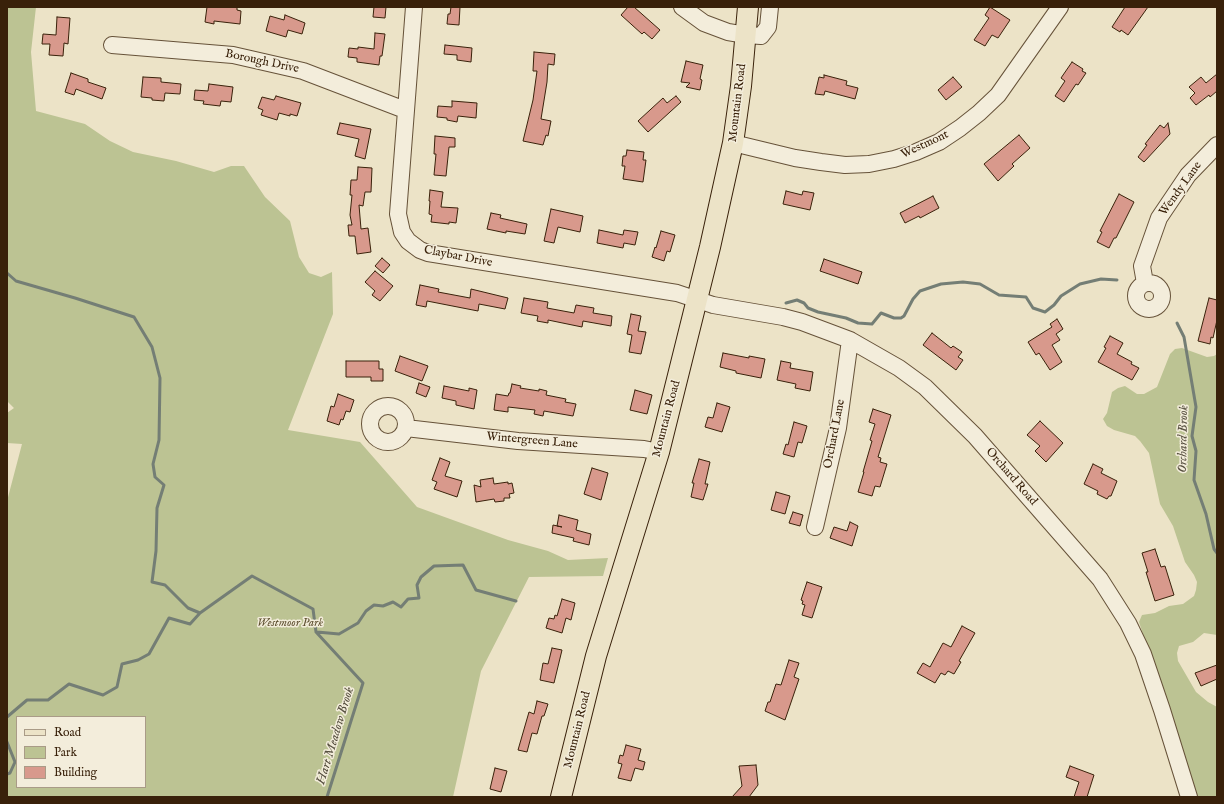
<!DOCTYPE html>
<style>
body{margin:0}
#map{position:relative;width:1224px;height:804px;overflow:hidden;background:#ece3c7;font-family:"IM FELL English",serif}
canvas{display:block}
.frame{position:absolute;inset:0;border:8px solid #39210a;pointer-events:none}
.legend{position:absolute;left:16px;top:716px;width:130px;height:72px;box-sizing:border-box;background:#f3eddb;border:1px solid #a99b87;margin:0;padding:5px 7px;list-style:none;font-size:12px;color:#39210a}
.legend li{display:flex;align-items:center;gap:8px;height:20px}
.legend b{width:20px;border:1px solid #a99b87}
</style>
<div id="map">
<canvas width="1224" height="804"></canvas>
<div class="frame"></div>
<ul class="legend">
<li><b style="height:5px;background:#ece3c7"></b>Road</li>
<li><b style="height:11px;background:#bcc393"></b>Park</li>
<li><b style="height:11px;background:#d8998c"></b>Building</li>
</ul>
</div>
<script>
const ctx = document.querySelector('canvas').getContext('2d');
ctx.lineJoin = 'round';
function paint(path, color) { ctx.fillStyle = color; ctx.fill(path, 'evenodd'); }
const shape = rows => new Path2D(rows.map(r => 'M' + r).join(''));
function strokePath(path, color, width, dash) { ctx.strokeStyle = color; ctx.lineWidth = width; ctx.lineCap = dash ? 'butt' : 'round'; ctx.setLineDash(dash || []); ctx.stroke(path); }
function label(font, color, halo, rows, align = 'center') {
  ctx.font = font + ' "IM FELL English",serif'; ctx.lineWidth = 3; ctx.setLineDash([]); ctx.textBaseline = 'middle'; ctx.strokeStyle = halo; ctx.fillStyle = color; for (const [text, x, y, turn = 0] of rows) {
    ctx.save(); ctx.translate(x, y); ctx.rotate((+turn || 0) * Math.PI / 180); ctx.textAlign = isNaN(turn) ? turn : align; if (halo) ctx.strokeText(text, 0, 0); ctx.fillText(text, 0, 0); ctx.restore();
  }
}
paint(shape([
 [7,7,36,7,31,52,36,111,85,124,110,141,133,152,176,161,214,172,231,166,244,166,265,197,290,221,299,257,309,273,321,277,332,272,333,314,288,430,360,442,417,507,508,540,548,551,568,560,608,558,603,576,529,577,481,671,453,797,7,797,7,501,22,444,7,443,7,413,14,408,7,401],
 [17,717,145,717,145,787,17,787],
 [1182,348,1207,357,1214,356,1217,354,1217,635,1204,633,1193,642,1179,646,1177,653,1178,661,1196,692,1208,702,1217,707,1217,797,1197,797,1139,622,1142,615,1155,613,1169,606,1183,604,1194,596,1196,590,1197,582,1194,575,1185,562,1173,526,1160,504,1149,453,1140,441,1135,436,1114,430,1107,426,1103,419,1107,413,1112,392,1118,388,1125,386,1137,394,1144,394,1157,387,1170,354,1175,349]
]), '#bcc393');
strokePath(shape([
 [7,273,16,281,75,298,134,317,152,347,160,378,159,440,153,464,155,477,164,485,157,508,156,551,152,582,165,585,188,608,200,613],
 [786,303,797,300,804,303,808,308,818,312,846,318,858,323,872,324,881,313,894,318,901,318,904,316,913,299,920,291,941,284,963,282,980,284,999,295,1026,297,1033,308,1045,312,1054,305,1061,296,1080,284,1101,279,1117,280],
 [1177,323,1184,337,1196,407,1192,436,1196,451,1194,480,1206,514,1214,549,1217,553],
 [317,632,339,634,358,623,366,611,374,605,383,606,393,602,401,607,408,599,419,598,417,585,421,577,434,566,463,565,476,590,516,601],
 [7,717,27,700,48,700,69,684,103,695,117,687,122,664,138,660,149,654,169,618,190,624,200,613,252,576,313,609,316,632,363,683,327,797],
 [7,742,15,762,10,773,7,774]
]), '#747e75', 3);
const building = shape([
 [207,7,237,7,237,10,241,11,240,24,214,21,214,24,205,22,207,7],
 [374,7,386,7,385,18,373,17,374,7],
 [451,7,460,7,459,25,447,24,448,14,450,14,451,7],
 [628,7,634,7,660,30,652,39,644,32,642,34,621,15,628,7],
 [990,7,1010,20,998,38,992,35,985,46,974,40,989,18,985,15,990,7],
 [1125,7,1148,7,1128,35,1121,30,1120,32,1112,27,1125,7],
 [285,15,305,23,302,34,288,30,286,37,266,31,270,16,284,20,285,15],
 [57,17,70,18,68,44,64,43,63,56,49,55,50,44,42,44,43,34,56,35,57,17],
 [375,33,385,34,382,56,380,56,379,65,357,62,357,58,348,57,349,48,358,49,358,47,374,49,375,33],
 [445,45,472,48,471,62,457,60,457,55,444,54,445,45],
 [534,52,555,54,554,65,548,64,547,82,541,119,551,121,548,136,546,135,543,145,523,141,533,100,537,71,533,71,534,52],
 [686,61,703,65,700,79,702,80,700,90,686,87,690,83,681,82,686,61],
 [1072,62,1083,69,1082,71,1086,73,1078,85,1076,84,1064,102,1055,96,1065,81,1061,78,1072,62],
 [71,73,88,79,88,82,106,88,102,99,76,89,74,95,65,92,71,73],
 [1217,74,1217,91,1210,97,1209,95,1196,105,1190,98,1195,93,1189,87,1201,77,1206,83,1217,74],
 [824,75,847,81,846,85,858,88,855,99,825,91,824,95,815,94,819,77,824,78,824,75],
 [143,77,161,78,161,82,181,84,180,94,165,93,164,101,152,100,152,98,141,97,143,77],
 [953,77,962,87,946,100,938,90,953,77],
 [209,84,233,87,231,102,221,101,220,106,203,104,204,101,194,100,195,90,208,91,209,84],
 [276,96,301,103,297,116,290,114,290,116,279,113,277,120,261,115,263,110,258,108,262,97,274,100,276,96],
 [676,96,681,102,648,132,638,121,663,98,667,103,676,96],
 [452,101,477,103,476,118,458,116,457,122,447,120,447,118,437,117,438,106,452,107,452,101],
 [340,123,371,129,365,159,355,156,359,139,337,134,340,123],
 [1168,123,1170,134,1144,162,1138,157,1147,145,1145,144,1160,125,1164,128,1168,123],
 [1019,135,1030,148,1012,164,1014,166,998,181,984,164,1019,135],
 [435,136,455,138,455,147,449,147,446,176,434,175,436,154,434,154,435,136],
 [627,150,644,152,643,160,646,160,643,182,623,179,625,166,622,166,623,156,626,156,627,150],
 [358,167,372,168,371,192,365,192,363,206,359,205,361,229,368,228,371,252,357,254,355,236,349,236,348,225,352,225,350,215,352,195,350,195,351,180,357,180,358,167],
 [430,190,443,192,441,207,458,208,456,223,449,222,449,224,431,222,432,215,429,214,430,201,429,201,430,190],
 [786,191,802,195,803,191,814,193,810,210,783,204,786,191],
 [1119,194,1134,202,1116,238,1114,238,1109,248,1097,242,1102,232,1100,231,1119,194],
 [933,196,939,208,920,218,919,216,905,223,900,213,933,196],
 [551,209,583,216,580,232,558,227,554,243,544,241,551,209],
 [491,213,501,215,500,218,527,224,525,234,506,231,506,233,487,229,491,213],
 [599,230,623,235,624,230,638,232,635,245,624,243,623,248,597,243,599,230],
 [661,231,675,235,670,252,667,251,664,261,652,257,655,247,656,248,661,231],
 [382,258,390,265,383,273,375,266,382,258],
 [824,259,862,272,858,284,820,271,824,259],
 [375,271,393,286,380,301,372,295,375,291,365,282,375,271],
 [420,285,439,289,438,292,470,298,471,289,508,298,505,309,479,304,478,311,427,301,426,307,416,305,420,285],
 [524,298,548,302,547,308,574,313,576,305,594,308,593,313,612,316,611,326,583,321,582,327,548,320,548,323,537,321,538,316,521,313,524,298],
 [1209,298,1217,300,1217,320,1213,338,1211,337,1210,344,1198,341,1209,298],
 [631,314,641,316,638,331,646,332,641,354,629,352,632,335,627,334,631,314],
 [1057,319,1063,329,1056,334,1060,340,1052,345,1062,362,1050,370,1039,353,1036,355,1028,342,1052,327,1050,324,1057,319],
 [932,333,951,348,953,346,962,352,958,357,963,360,956,370,923,345,932,333],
 [1110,336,1123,343,1117,354,1132,362,1131,364,1139,368,1132,380,1098,362,1106,348,1104,347,1110,336],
 [723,353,749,358,749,356,765,359,761,378,736,373,736,371,720,367,723,353],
 [400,356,428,366,422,381,395,371,400,356],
 [346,361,379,361,379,369,383,369,383,381,371,381,371,377,346,377,346,361],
 [781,361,791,363,790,368,813,372,810,391,795,388,796,384,777,380,781,361],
 [419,383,430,387,426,397,416,393,419,383],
 [512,384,521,386,520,388,539,391,539,389,547,391,546,395,566,399,565,402,576,404,573,416,544,411,543,416,534,414,535,410,508,407,508,412,494,410,496,394,508,396,509,393,510,393,512,384],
 [444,386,469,391,469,388,477,390,474,409,456,405,456,401,442,398,444,386],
 [635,390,652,395,647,414,630,410,635,390],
 [338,394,354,400,350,412,346,411,343,420,341,419,339,425,327,421,331,406,334,407,338,394],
 [717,403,730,407,722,432,705,427,708,417,713,418,717,403],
 [873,409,891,415,878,457,881,458,880,462,887,464,880,487,875,486,872,496,858,492,864,472,863,472,872,441,870,440,875,424,869,422,873,409],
 [1040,421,1063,443,1046,462,1035,451,1040,446,1027,435,1040,421],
 [794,422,807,426,802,443,798,442,794,457,783,454,786,444,788,445,794,422],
 [440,458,450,462,445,476,462,481,457,497,434,489,437,482,432,480,440,458],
 [699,459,710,462,705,484,708,484,703,500,691,497,694,483,692,483,699,459],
 [1093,464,1103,469,1101,473,1117,481,1111,496,1109,496,1107,499,1097,494,1098,491,1084,484,1093,464],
 [592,468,608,473,601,500,584,494,592,468],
 [493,478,494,484,508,482,508,484,512,483,514,493,509,494,510,498,504,498,504,501,495,502,494,499,476,502,474,485,481,487,480,480,493,478],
 [776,492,790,496,785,514,771,510,776,492],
 [793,512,803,515,800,526,789,523,793,512],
 [559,515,578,520,576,530,591,534,589,545,573,541,574,538,552,533,553,525,562,527,557,526,559,515],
 [850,522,858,526,852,546,830,538,834,527,847,531,850,522],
 [1155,549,1161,567,1165,566,1174,595,1155,601,1146,572,1148,572,1142,553,1155,549],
 [807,582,822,587,812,618,802,615,805,605,802,604,803,601,801,600,807,582],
 [562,599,575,603,571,620,566,618,562,633,546,628,549,618,554,619,555,615,557,616,562,599],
 [962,626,975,633,959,661,961,662,954,674,948,671,945,675,941,673,935,683,917,673,923,663,930,667,943,643,951,647,962,626],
 [552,648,562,650,554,683,540,680,543,663,548,664,552,648],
 [789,660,799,663,794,677,799,679,785,720,765,711,768,702,770,702,776,684,781,685,789,660],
 [1217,665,1217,679,1201,686,1195,673,1217,665],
 [537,701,548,704,544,716,542,716,537,734,532,733,527,752,518,750,529,712,534,714,537,701],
 [626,745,641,749,638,760,645,762,643,770,635,768,631,781,618,778,622,764,618,763,620,755,623,756,626,745],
 [756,765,758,785,749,797,732,797,742,786,739,766,756,765],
 [1070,766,1094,775,1087,797,1074,797,1079,782,1066,777,1070,766],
 [495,768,507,771,501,792,490,789,495,768]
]);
paint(building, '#d8998c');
strokePath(building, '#39210a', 1);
const minor = shape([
 [414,7,398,214,402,232,408,241,420,250,428,253,677,293,713,305,783,317,802,322,850,340,899,368,925,387,975,436,1100,579,1128,623,1143,654,1162,710,1189,797],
 [682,7,704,23,728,32,746,35,761,36,768,27,770,7],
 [112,45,233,55,303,71,405,110],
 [733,143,795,158,821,162,845,165,869,164,894,159,916,152,939,142,960,128,979,113,998,95,1060,7],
 '1136 296a13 13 0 1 1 26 0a13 13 0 1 1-26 0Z',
 [1145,283,1142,266,1159,218,1188,175,1217,145],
 '370 424a18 18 0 1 1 36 0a18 18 0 1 1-36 0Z',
 [406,428,518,441,644,449,659,452],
 [815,527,838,428,850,340]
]);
const major = shape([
 [561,797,596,656,659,452,710,247,733,143,741,86,748,7]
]);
strokePath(minor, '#665239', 18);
strokePath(major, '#39210a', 22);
strokePath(minor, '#f3eddb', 16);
strokePath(major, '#ece3c7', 20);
label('12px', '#39210a', '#f3eddb', [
 ["Borough Drive",262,62,12],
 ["Mountain Road",738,103,-83],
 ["Westmont",925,145,-25],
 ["Wendy Lane",1181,189,-54],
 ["Claybar Drive",458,257,11],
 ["Mountain Road",667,419,-75],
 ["Orchard Lane",835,434,-79],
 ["Wintergreen Lane",532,441,5],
 ["Orchard Road",1011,477,49],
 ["Mountain Road",578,730,-76]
]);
label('italic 12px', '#605233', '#f3eddb', [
 ["Westmoor Park",290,624]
]);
label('italic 13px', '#575040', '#f3eddb', [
 ["Orchard Brook",1184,439,-89],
 ["Hart Meadow Brook",336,736,-73]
]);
</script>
